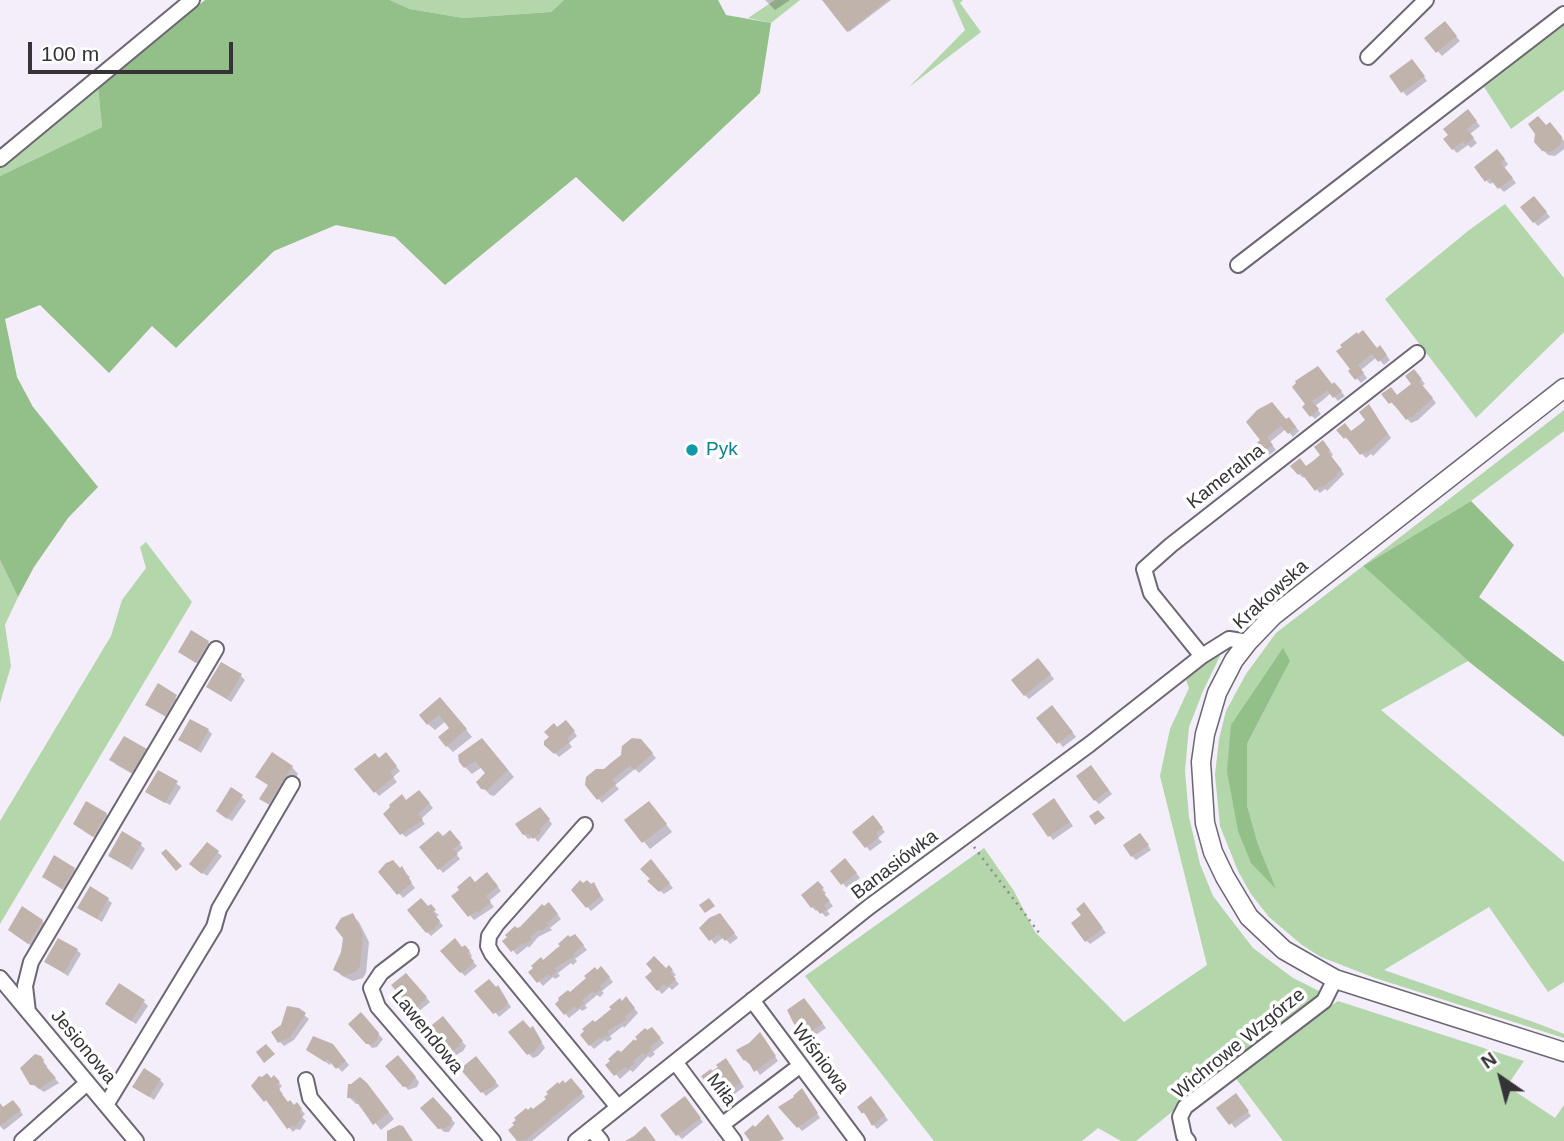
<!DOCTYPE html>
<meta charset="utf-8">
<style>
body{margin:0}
#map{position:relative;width:1564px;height:1141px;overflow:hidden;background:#f4edfa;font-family:Helvetica,sans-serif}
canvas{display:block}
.north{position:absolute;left:1466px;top:1043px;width:70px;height:70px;-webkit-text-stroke:5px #fff;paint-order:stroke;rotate:325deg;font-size:19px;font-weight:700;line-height:28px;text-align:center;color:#353337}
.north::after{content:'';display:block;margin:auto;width:24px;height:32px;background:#353337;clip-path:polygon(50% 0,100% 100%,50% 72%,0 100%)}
.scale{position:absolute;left:28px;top:42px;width:205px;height:32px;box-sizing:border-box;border:4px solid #353337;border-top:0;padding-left:9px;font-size:21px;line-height:24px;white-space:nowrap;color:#353337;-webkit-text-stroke:5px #fff;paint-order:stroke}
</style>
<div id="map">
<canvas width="1564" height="1141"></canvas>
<div class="north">N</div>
<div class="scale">100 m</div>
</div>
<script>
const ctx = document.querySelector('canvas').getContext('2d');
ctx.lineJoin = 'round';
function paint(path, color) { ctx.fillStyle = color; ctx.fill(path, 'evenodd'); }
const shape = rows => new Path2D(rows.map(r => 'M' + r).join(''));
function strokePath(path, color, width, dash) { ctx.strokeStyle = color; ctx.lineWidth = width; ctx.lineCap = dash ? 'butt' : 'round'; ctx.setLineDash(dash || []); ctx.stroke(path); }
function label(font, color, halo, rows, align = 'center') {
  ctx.font = font + ' Helvetica,sans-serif'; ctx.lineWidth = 7; ctx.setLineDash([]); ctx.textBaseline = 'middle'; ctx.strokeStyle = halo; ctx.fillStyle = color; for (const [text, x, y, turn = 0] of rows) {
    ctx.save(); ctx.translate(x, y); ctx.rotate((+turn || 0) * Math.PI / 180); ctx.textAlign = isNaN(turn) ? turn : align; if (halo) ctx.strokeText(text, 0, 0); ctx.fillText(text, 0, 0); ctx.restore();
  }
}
paint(shape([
 [390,0,564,0,551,12,463,18,410,9],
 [775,0,800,0,771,23,748,18],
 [952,0,963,0,960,3,981,32,909,87,965,30],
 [1564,24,1564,90,1511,129,1484,87],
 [98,87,102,127,0,176,0,167],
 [1505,204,1564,278,1564,332,1476,418,1385,299,1468,231],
 [1564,410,1564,431,1471,501,1363,566,1468,661,1381,710,1564,862,1564,982,1548,992,1489,907,1384,970,1539,1024,1564,1034,1564,1038,1375,978,1321,957,1302,945,1269,917,1251,894,1238,871,1220,826,1215,775,1219,739,1226,711,1246,674,1276,633,1363,566],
 [1290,661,1247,744,1247,805,1258,844,1275,887,1227,771],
 [146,542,192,602,0,924,0,821,111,636,122,600,146,568,140,547],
 [0,560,18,597,5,625,11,666,0,703],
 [1215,652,1220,656,1203,691,1189,727,1185,771,1189,817,1200,864,1213,896,1253,948,1293,978,1323,993,1304,1005,1136,1141,1121,1141,1098,1128,1082,1141,934,1141,805,976,984,848,1014,891,1035,932,1124,1022,1207,965,1160,776,1170,729,1189,688,1186,680],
 [1338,1001,1524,1061,1507,1086,1555,1118,1564,1105,1564,1141,1283,1141,1234,1076]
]), '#b3d6ab');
paint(shape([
 [205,0,390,0,410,9,463,18,551,12,564,0,718,0,726,15,771,23,760,93,623,222,576,177,445,285,395,237,336,225,274,251,176,348,152,326,109,373,40,305,5,319,17,377,33,407,98,487,68,518,34,567,18,597,0,560,0,176,102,127,98,87],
 [1471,501,1514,545,1479,597,1564,662,1564,737,1468,661,1363,566],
 [1283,648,1290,661,1247,744,1247,805,1258,844,1276,889,1251,863,1238,831,1227,771,1231,725]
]), '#93bf89');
paint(shape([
 [765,0,790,0,775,10],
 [824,0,891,0,849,32],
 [1449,28,1460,41,1442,56,1427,39],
 [1416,65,1427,81,1407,96,1403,92],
 [1472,116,1480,126,1470,134,1477,143,1471,148,1468,145,1457,153,1453,149],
 [1546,127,1554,128,1564,141,1564,149,1555,156,1548,155,1543,150],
 [1501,155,1508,164,1504,168,1516,183,1504,192,1494,182,1490,184,1486,180],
 [1538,202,1550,217,1538,226,1534,222],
 [1339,351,1384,352,1390,360,1384,365,1377,357,1361,370,1367,378,1361,383,1350,371,1353,369],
 [1418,375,1425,384,1422,386,1436,403,1418,420,1411,423,1384,395,1398,397,1413,385],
 [1332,386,1338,388,1345,396,1338,401,1331,393,1323,400,1315,406,1321,414,1315,419,1311,415,1308,405,1294,387],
 [1372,411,1391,438,1373,456,1371,454,1366,458,1338,430,1352,433,1368,420],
 [1286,421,1293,423,1299,431,1293,437,1286,429,1270,442,1276,450,1269,455,1259,443],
 [1327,446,1333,455,1330,457,1344,474,1327,491,1325,489,1320,493,1305,476,1303,478,1299,474,1322,455],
 [208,642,212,646,201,666,180,652],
 [1042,664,1054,679,1029,699,1025,695],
 [241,676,245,680,231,702,208,687],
 [158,686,180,701,169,719,147,705],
 [447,706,472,737,453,752,447,746,451,728,446,721,435,730,428,724],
 [1056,711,1076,737,1063,747,1039,718],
 [570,726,577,736,569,743,572,747,559,757,548,746,557,729],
 [208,730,212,734,201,753,180,739],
 [645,745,656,758,639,773,635,769,615,785,619,789,602,803,587,785],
 [489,747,514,777,494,796,490,795,478,782,487,773,482,767,472,774,465,767],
 [145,750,149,754,136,776,115,764],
 [389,758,400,771,393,777,397,782,379,796,357,770,379,760],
 [292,767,298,774,275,810,261,798,269,786,258,777],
 [159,772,181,787,170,805,151,795],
 [1095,772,1112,794,1099,804,1095,800],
 [423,796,433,808,421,819,425,824,406,837,401,833,407,802],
 [242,797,246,801,232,821,222,815],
 [1058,805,1073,826,1053,840,1034,815],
 [655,810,672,832,650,849,627,821],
 [544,813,552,824,538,842,534,837,528,839,524,834],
 [106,814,110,818,98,840,75,824],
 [877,822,885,832,878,838,882,842,870,851,854,832],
 [454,836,463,848,456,854,460,859,443,873,421,847,443,838],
 [1144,839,1151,850,1136,860,1132,856],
 [207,844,222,856,207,876,196,868],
 [141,845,145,849,132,870,110,855],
 [393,862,410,877,408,879,415,888,403,898,380,872],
 [849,864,860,878,847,888,832,871],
 [655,866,673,888,664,894,650,881],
 [74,869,78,873,66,892,44,877],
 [491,878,501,891,489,901,494,907,474,920,454,896],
 [818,884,826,893,824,895,833,906,827,911,830,914,826,917,818,909,816,911,812,907],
 [594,885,604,900,591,911,573,891],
 [107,899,112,903,102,922,84,911],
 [429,908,439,915,436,917,443,926,431,936,427,932],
 [553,909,561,919,550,928,552,930,538,937,529,948,528,946,517,955,505,941,517,930],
 [1088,909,1106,933,1090,944,1086,940],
 [352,915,359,922,369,942,366,973,363,978,353,981,342,976,335,969,343,952],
 [723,919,738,938,730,944,724,937,715,944,702,929],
 [42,921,46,925,33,947,10,930],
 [579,940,587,950,575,959,577,961,573,965,571,963,558,973,560,976,555,979,553,977,543,986,531,972],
 [462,948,469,951,472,956,470,958,477,966,465,976,461,972],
 [77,950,81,954,68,976,46,962],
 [669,967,676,975,673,977,679,984,672,990,669,987,662,994,647,978],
 [605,972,613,982,602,991,604,993,600,997,597,995,585,1005,587,1008,582,1011,580,1009,569,1018,557,1004],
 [410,979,430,1002,417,1013,413,1009],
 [498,988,511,1007,499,1017,495,1012,496,989],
 [144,1002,148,1006,136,1024,111,1008],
 [622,1003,630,1003,638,1013,624,1028,623,1026,610,1036,612,1039,607,1042,605,1040,594,1049,590,1045,595,1024],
 [808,1004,826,1028,811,1038,797,1024],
 [298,1010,309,1019,294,1040,284,1046,280,1042],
 [361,1015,383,1039,377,1047,372,1048,350,1024],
 [446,1023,466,1046,463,1051,453,1057,449,1052],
 [533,1028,545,1048,538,1056,533,1058,529,1054,531,1030],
 [652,1029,664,1043,653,1052,655,1054,650,1058,648,1056,633,1072,630,1070,620,1079,608,1065],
 [764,1038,778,1061,760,1075,751,1062,749,1064,745,1060],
 [308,1050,336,1050,349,1065,342,1072,334,1063,331,1062,330,1065],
 [43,1061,47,1066,46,1069,59,1083,44,1092,32,1084],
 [402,1061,419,1082,417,1087,408,1090,404,1085],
 [480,1062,499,1086,486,1096,463,1069],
 [730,1064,744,1087,725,1101,704,1076],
 [274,1077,282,1086,279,1089,283,1094,281,1095,288,1104,294,1107,297,1105,305,1114,302,1117,306,1121,300,1130,296,1129,293,1132,254,1086],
 [160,1080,164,1084,154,1100,135,1087],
 [575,1084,585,1097,532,1141,519,1141,510,1130],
 [373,1092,394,1119,381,1130,360,1104,356,1104,349,1097],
 [806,1095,820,1118,802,1131,781,1107],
 [433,1099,455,1123,449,1132,444,1132,422,1109],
 [1239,1100,1251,1116,1235,1128,1219,1108],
 [875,1102,888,1120,877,1129,859,1107],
 [688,1103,703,1122,682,1139,678,1135],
 [0,1104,4,1109,17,1106,23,1115,4,1130,0,1126]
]), '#0003');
paint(shape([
 [822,0,888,0,847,32],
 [1445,21,1457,36,1436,53,1424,38],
 [1412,59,1425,76,1401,93,1389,76],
 [1468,109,1477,121,1467,129,1474,138,1465,145,1463,141,1452,150,1443,139,1448,135,1443,129],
 [1538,116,1546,125,1550,122,1562,137,1561,144,1551,152,1542,151,1534,142,1535,134,1528,124],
 [1497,149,1505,159,1501,163,1513,178,1498,189,1489,178,1485,182,1474,167],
 [1534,196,1547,212,1533,223,1520,207],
 [1363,330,1377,348,1380,345,1387,355,1378,362,1372,354,1358,365,1364,373,1355,380,1348,371,1350,369,1336,351,1342,347,1340,345,1357,332,1358,334],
 [1318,366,1332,384,1334,382,1342,391,1333,398,1327,390,1320,396,1312,401,1319,409,1310,417,1302,407,1305,404,1292,387,1296,383,1295,381],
 [1414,369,1422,379,1419,381,1433,398,1412,417,1411,416,1406,420,1392,402,1389,404,1381,394,1391,387,1397,395,1411,384,1405,376],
 [1272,402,1286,419,1289,417,1296,427,1288,434,1281,426,1267,437,1273,445,1264,452,1257,443,1260,440,1246,422,1257,410],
 [1369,404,1388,434,1367,453,1366,451,1360,455,1346,437,1344,439,1336,430,1345,423,1351,431,1359,425,1365,420,1359,412],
 [1323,440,1330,450,1328,452,1342,470,1336,474,1337,476,1322,488,1320,486,1315,491,1301,473,1298,475,1290,466,1300,458,1306,466,1313,461,1320,455,1314,447],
 [191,630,209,641,196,663,178,652],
 [1038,658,1051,674,1024,696,1011,680],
 [221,662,242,674,227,699,206,687],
 [158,683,177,695,165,716,145,705],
 [440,697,467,729,446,747,438,737,449,728,439,715,427,725,419,715],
 [1052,705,1073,732,1057,744,1036,718],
 [190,719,209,729,197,750,178,740],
 [566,720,575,731,567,738,570,742,554,754,544,745,544,741,549,737,544,732,554,723,557,727],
 [124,736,147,749,132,773,109,760],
 [482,738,508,770,487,790,481,789,476,782,485,773,475,761,464,768,459,762,458,755],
 [632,738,641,739,653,753,634,770,630,765,621,773,612,780,616,784,597,800,585,785,586,777,596,769,604,769,612,762,621,755,622,746],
 [272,752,293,766,268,804,259,799,268,785,255,777],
 [386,752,397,766,390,772,394,777,374,793,354,769,375,753,379,758],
 [1091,765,1109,790,1094,801,1076,776],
 [158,770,178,781,165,803,145,792],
 [231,787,243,795,227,819,216,811],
 [419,790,430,803,418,814,423,820,400,835,383,814,390,807,389,805,402,794,406,800],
 [1054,798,1070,822,1048,837,1032,814],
 [86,801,107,813,93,837,73,824],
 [649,801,667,824,642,843,624,820],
 [540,807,550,819,540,829,541,832,533,839,529,834,523,835,515,824],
 [1098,810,1105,818,1095,825,1089,816],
 [873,815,883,828,876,833,879,837,865,848,852,832],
 [450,830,461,843,453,849,458,854,438,870,419,847,438,831,443,836],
 [122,831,142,843,128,867,108,856],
 [1140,833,1149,845,1131,857,1123,845],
 [207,842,219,851,202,874,189,864],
 [166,849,182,866,176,871,161,853],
 [54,855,75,868,62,889,42,877],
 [845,858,857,873,841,885,830,871],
 [651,859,670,883,659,892,647,881,650,879,640,869],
 [393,860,400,868,402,866,412,883,397,895,378,872,386,863],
 [487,872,498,886,486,896,491,902,478,913,476,911,468,917,451,896,459,890,457,887,470,876,475,882],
 [580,880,583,883,587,880,591,884,594,882,601,896,586,908,571,890],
 [818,881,824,888,821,890,830,901,824,906,827,909,820,914,814,906,811,908,801,895],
 [90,886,109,898,97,919,77,908],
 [421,898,428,906,431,904,436,910,433,912,440,921,433,930,426,933,407,910],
 [709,898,715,906,705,913,699,905],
 [549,902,558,914,547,923,549,925,542,931,540,929,530,937,532,939,524,945,523,943,511,952,502,941,507,937,505,935,515,926,517,928,520,927,542,904,544,906],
 [1084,902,1103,928,1085,942,1071,923,1081,915,1076,909],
 [22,906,43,920,28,944,8,930],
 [353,913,363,934,360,966,357,971,345,976,333,970,341,952,343,938,335,928,341,918],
 [720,913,735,933,725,941,719,934,709,941,699,928,709,918],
 [575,934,584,945,573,954,575,956,555,968,557,971,550,977,548,974,537,983,528,972,533,968,531,966,541,957,543,960,557,948,560,946,558,944,568,935,570,937],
 [58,938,78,949,64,973,44,962],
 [455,938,462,947,465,945,470,951,467,953,474,961,466,970,460,973,440,951],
 [654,956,666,968,669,965,673,970,670,972,676,979,667,987,664,984,657,991,645,977,652,971,646,964],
 [601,966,610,977,600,986,602,989,594,994,592,992,582,1000,584,1003,577,1009,575,1006,564,1015,555,1004,559,1000,558,998,568,990,570,992,586,978,584,976,595,967,597,970],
 [406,973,427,997,417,1008,416,1006,412,1010,391,985],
 [489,979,496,987,498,985,508,1002,504,1008,493,1014,474,991],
 [119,983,145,1000,131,1021,105,1004],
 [626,996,635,1008,625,1017,627,1019,607,1031,609,1034,601,1039,600,1037,589,1046,580,1035,584,1031,582,1029,593,1020,595,1022,611,1009,609,1007,620,998,622,1001],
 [804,998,823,1023,806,1035,794,1024,787,1010],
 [287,1006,299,1008,306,1013,290,1037,278,1043,271,1032,281,1025],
 [361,1012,379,1033,377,1040,373,1044,366,1044,348,1024],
 [443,1016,463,1041,459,1044,460,1046,448,1054,427,1029],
 [523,1020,530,1028,533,1026,542,1042,534,1052,527,1055,508,1032],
 [652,1027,661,1038,650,1047,652,1049,645,1055,643,1053,633,1061,635,1063,628,1069,625,1067,614,1076,605,1065,610,1061,608,1059,618,1050,621,1052,634,1039,635,1041,637,1039,635,1037,645,1028,647,1030],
 [760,1032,776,1056,754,1072,749,1063,745,1060,744,1061,736,1050,749,1043],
 [313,1036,333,1044,346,1061,336,1069,329,1061,327,1059,325,1062,306,1050],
 [266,1044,275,1054,264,1063,256,1052],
 [35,1054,41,1056,44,1060,43,1063,56,1078,39,1089,35,1085,30,1085,20,1068],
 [398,1055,416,1077,409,1086,403,1087,385,1066],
 [476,1056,496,1081,494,1086,481,1093,460,1069],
 [726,1058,741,1082,720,1098,715,1089,709,1087,701,1076,711,1069,712,1071,718,1067,716,1065],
 [144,1068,161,1079,149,1097,132,1087],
 [267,1073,271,1078,274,1075,280,1082,276,1084,280,1089,279,1090,288,1102,290,1100,294,1105,297,1102,302,1109,299,1112,303,1116,295,1127,292,1126,287,1129,266,1100,264,1102,251,1086,259,1076,262,1077],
 [360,1077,367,1083,389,1112,373,1125,354,1098,347,1098,348,1084,351,1084],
 [571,1078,583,1092,526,1140,517,1141,508,1130,514,1125,512,1123,516,1120,514,1118,526,1108,528,1110,531,1107,533,1109,546,1099,544,1097,548,1094,546,1092,558,1082,559,1084,563,1080,565,1083],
 [802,1088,818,1113,797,1128,778,1107,794,1097,793,1096],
 [1236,1093,1249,1111,1229,1125,1216,1108],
 [685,1096,701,1118,676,1136,660,1115],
 [871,1096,885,1115,872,1126,864,1112,862,1114,857,1107],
 [433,1097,452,1118,450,1125,445,1128,438,1129,420,1108],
 [13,1100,21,1110,0,1126,0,1103,3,1107],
 [768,1114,784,1139,780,1141,750,1141,744,1133,753,1125,755,1127],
 [399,1125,403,1126,413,1141,387,1141,387,1131],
 [645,1126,656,1141,625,1141,634,1136]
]), '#c0b3ac');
const minor = shape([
 [1368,57,1426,0],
 [0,159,192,0],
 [1238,265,1564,14],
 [1202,656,1151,593,1144,569,1171,545,1417,353],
 [585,825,497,924,489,936,488,946,492,954,617,1106],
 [411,950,381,973,371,988,378,1007,493,1141],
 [0,978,136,1141],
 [752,1000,857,1141],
 [28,1012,25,986,31,962,216,649],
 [676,1063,734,1141],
 [306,1080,310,1098,346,1141],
 [106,1105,214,927,219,909,292,784],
 [723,1124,793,1071],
 [591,1129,601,1141],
 [22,1141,87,1083],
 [576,1141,869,907,1090,744,1202,656,1229,639,1248,642],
 [1188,1141,1184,1136,1180,1117,1185,1107,1324,1001,1335,979]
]);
const major = shape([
 [1564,388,1273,616,1248,642,1234,660,1217,693,1205,734,1201,762,1205,823,1213,852,1225,877,1249,917,1284,950,1335,979,1564,1052]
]);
strokePath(minor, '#6c6772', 18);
strokePath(major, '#6c6772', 21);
strokePath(shape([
 [974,847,1040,934]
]), '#8d8890', 2.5, [2, 5]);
strokePath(minor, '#fff', 14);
strokePath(major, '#fff', 18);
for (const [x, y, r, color] of [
 [692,450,7,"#0f9aa8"]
]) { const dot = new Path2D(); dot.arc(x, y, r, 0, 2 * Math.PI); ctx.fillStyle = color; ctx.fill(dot); strokePath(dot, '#fff', 2.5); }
label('19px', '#0d838f', '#fff', [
 ["Pyk",706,450]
], 'left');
label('19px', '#353337', '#fff', [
 ["Kameralna",1226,477,-38],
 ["Krakowska",1271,595,-42],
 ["Banasiówka",895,865,-37],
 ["Lawendowa",427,1032,51],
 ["Wichrowe Wzgórze",1239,1044,-39],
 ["Jesionowa",83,1047,50],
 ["Wiśniowa",820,1059,53],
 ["Miła",721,1090,53]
]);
</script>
